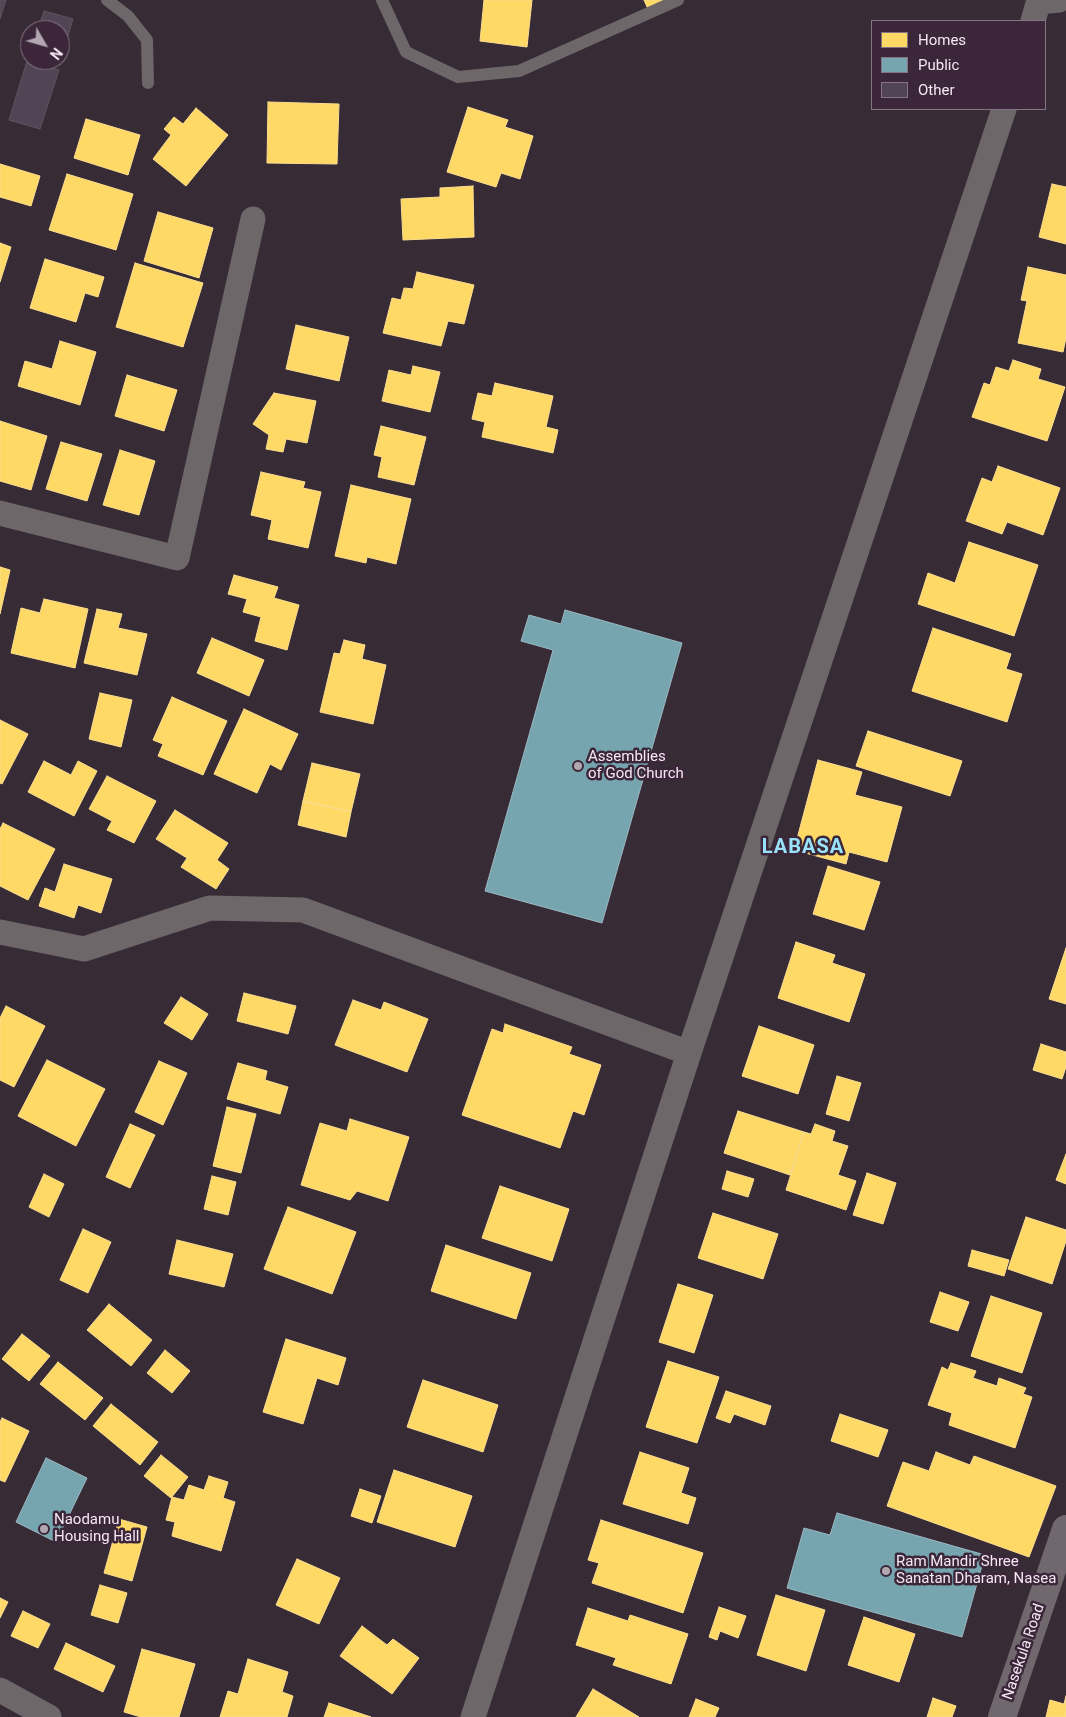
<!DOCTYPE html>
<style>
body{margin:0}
#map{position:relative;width:1066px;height:1717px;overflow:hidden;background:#372c36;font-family:Roboto,sans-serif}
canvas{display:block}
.legend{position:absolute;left:871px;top:20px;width:175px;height:90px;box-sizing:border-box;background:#3b2739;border:1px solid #857483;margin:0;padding:6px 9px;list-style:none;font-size:15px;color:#f5e7f3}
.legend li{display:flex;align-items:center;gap:10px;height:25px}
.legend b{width:25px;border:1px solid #857483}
.north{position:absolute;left:20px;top:20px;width:50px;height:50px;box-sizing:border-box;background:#3b2739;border:1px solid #857483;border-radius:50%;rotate:128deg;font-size:14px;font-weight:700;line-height:20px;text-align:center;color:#f5e7f3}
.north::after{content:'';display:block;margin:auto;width:18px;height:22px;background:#b2a6b1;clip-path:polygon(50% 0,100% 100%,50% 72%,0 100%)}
</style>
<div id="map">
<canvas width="1066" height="1717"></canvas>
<ul class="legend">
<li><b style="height:14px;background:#ffd966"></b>Homes</li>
<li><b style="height:14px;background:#76a5af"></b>Public</li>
<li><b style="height:14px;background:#504455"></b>Other</li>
</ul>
<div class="north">N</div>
</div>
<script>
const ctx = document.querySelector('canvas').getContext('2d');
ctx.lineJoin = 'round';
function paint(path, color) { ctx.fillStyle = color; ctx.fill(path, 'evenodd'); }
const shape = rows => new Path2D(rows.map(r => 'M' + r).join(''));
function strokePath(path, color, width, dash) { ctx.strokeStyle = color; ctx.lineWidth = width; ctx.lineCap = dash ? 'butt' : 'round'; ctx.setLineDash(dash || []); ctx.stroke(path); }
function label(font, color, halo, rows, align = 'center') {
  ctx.font = font + ' Roboto,sans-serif'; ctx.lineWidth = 5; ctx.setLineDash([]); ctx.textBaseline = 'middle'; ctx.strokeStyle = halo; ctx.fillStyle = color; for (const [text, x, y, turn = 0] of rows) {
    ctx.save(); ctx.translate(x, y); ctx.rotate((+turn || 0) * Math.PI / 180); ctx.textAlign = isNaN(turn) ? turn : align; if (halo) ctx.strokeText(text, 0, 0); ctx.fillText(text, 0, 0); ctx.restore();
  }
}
const homes = shape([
 [484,0,532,0,527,47,480,41,484,0],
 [644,0,669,0,648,9,644,0],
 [268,102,339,104,337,164,267,163,268,102],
 [468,107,508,120,505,127,533,136,520,179,501,173,496,187,447,172,468,107],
 [196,108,228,135,186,186,153,159,171,135,164,129,174,117,183,124,196,108],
 [86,119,140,135,128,175,74,158,86,119],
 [0,164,40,176,31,206,0,197,0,164],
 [67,174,133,194,116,250,49,230,67,174],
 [1052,184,1066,187,1066,244,1039,237,1052,184],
 [473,186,474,237,403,240,401,199,440,197,440,188,473,186],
 [158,212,213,228,199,278,144,261,158,212],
 [0,243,11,247,0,282,0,243],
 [45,259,104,277,98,297,85,293,76,322,30,308,45,259],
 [135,263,203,283,183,347,116,327,135,263],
 [1028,267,1066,275,1066,338,1063,352,1018,343,1027,301,1021,300,1028,267],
 [417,272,474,285,464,324,448,321,441,346,383,333,392,298,401,300,404,288,413,289,417,272],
 [296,325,349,337,339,381,286,369,296,325],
 [60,341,96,352,80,405,18,386,25,361,52,369,60,341],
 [1013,360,1041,369,1038,379,1065,387,1047,441,972,417,984,383,990,385,996,367,1009,371,1013,360],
 [413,366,440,372,430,412,382,401,389,370,411,375,413,366],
 [127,375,177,390,164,431,115,416,127,375],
 [495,383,553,396,546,427,558,430,553,453,482,437,485,422,472,419,478,393,492,396,495,383],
 [274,393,316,401,307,443,286,439,283,452,266,449,269,435,253,424,274,393],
 [0,421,47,436,31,490,0,481,0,421],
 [381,426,426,437,414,485,378,477,382,457,374,455,381,426],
 [61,442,102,454,87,501,46,489,61,442],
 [120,450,155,461,139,515,103,505,120,450],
 [998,466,1060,488,1043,535,1007,522,1002,534,966,521,982,478,992,482,998,466],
 [261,472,305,482,303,488,321,492,308,548,268,539,272,520,251,515,261,472],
 [351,485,411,499,396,564,367,557,366,563,335,556,351,485],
 [969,542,1038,565,1014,636,918,604,928,573,955,583,969,542],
 [0,567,10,570,0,614,0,567],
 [234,575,278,587,274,598,299,605,287,650,255,641,261,617,243,612,247,599,228,594,234,575],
 [44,599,88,609,75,668,11,653,21,608,40,613,44,599],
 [97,609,122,614,118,628,147,634,137,675,84,663,97,609],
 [933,628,1011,654,1006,669,1022,674,1007,722,912,691,933,628],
 [212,638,264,660,249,696,197,673,212,638],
 [344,640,365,645,362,659,386,665,373,724,320,712,334,653,340,654,344,640],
 [100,693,132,700,121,747,89,739,100,693],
 [172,697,227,721,203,775,158,756,163,744,153,740,172,697],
 [244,709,298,734,281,770,270,764,257,793,214,774,244,709],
 [0,720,28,734,2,784,0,783,0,720],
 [868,731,962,761,950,796,856,766,868,731],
 [818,760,862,772,855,795,902,807,887,862,849,852,846,864,794,850,818,760],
 [44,761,71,775,78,761,97,771,74,816,28,792,44,761],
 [312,763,360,774,351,812,303,801,312,763],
 [107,776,156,801,134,843,107,830,112,821,89,809,107,776],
 [303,801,351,812,346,837,298,825,303,801],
 [175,810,228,843,217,860,229,869,216,889,181,867,187,858,156,839,175,810],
 [3,823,55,849,28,900,0,886,0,829,3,823],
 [64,864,112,879,101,913,78,905,74,918,39,906,45,888,55,892,64,864],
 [828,866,880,882,864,930,813,914,828,866],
 [796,942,835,955,832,963,865,974,849,1022,778,998,796,942],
 [1066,948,1066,1004,1049,999,1066,948],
 [244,993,296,1006,288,1034,237,1021,244,993],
 [181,997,208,1014,192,1040,164,1023,181,997],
 [353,1000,381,1010,384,1002,428,1019,407,1072,335,1045,353,1000],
 [6,1006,45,1026,14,1087,0,1080,0,1018,6,1006],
 [505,1024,572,1047,569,1054,601,1065,584,1115,573,1111,560,1148,462,1115,492,1029,503,1033,505,1024],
 [759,1026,814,1045,798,1094,742,1076,759,1026],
 [1041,1044,1066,1052,1066,1067,1062,1079,1033,1070,1041,1044],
 [47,1060,105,1089,76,1146,18,1116,47,1060],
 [159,1061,187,1073,163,1125,135,1112,159,1061],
 [238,1063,267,1071,265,1080,288,1087,280,1114,227,1099,238,1063],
 [837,1076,861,1083,849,1121,826,1114,837,1076],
 [227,1107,256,1114,241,1173,213,1166,227,1107],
 [738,1111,804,1132,790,1175,724,1153,738,1111],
 [350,1119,409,1137,388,1201,357,1191,350,1200,301,1185,320,1123,347,1131,350,1119],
 [130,1124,155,1135,130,1188,106,1177,130,1124],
 [815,1124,835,1131,832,1141,848,1146,838,1175,856,1181,846,1210,786,1190,804,1132,811,1134,815,1124],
 [1066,1154,1066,1184,1056,1180,1066,1154],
 [727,1171,754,1179,748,1197,722,1189,727,1171],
 [867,1173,896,1183,883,1224,853,1215,867,1173],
 [44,1174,64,1184,49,1217,29,1207,44,1174],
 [212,1176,236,1182,228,1215,204,1209,212,1176],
 [500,1186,569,1209,552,1261,482,1238,500,1186],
 [288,1207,356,1232,332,1294,264,1269,288,1207],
 [713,1213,778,1234,763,1279,698,1258,713,1213],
 [1026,1217,1066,1230,1066,1241,1052,1284,1008,1269,1026,1217],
 [83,1229,111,1242,88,1293,60,1280,83,1229],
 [177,1240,233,1254,224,1287,169,1274,177,1240],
 [446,1245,531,1273,516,1319,431,1291,446,1245],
 [972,1250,1009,1260,1004,1276,968,1266,972,1250],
 [678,1284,713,1295,694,1353,659,1342,678,1284],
 [940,1292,969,1302,958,1331,930,1322,940,1292],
 [991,1296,1042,1313,1022,1373,971,1356,991,1296],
 [109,1304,152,1340,131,1366,87,1330,109,1304],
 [22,1334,50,1356,29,1381,2,1359,22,1334],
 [286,1339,346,1358,338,1385,317,1378,303,1424,263,1412,286,1339],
 [165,1350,190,1371,172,1393,147,1373,165,1350],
 [668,1361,719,1377,697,1443,646,1427,668,1361],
 [58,1362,103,1398,85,1420,40,1384,58,1362],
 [951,1363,976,1371,973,1378,997,1386,999,1378,1026,1388,1023,1394,1032,1397,1015,1448,949,1425,952,1413,928,1405,942,1367,948,1370,951,1363],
 [423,1380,498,1405,483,1452,407,1427,423,1380],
 [726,1391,771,1406,765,1425,734,1414,730,1423,716,1418,726,1391],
 [111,1404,158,1442,140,1465,93,1426,111,1404],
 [840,1414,888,1430,878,1457,831,1441,840,1414],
 [2,1418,29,1431,5,1482,0,1480,0,1422,2,1418],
 [640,1452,689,1468,681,1493,696,1498,688,1524,623,1504,640,1452],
 [936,1452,970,1465,974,1456,1056,1486,1029,1557,887,1506,903,1462,929,1471,936,1452],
 [161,1455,188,1477,171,1498,144,1476,161,1455],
 [394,1470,472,1496,455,1547,377,1522,394,1470],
 [209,1476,228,1482,223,1498,235,1502,221,1551,172,1536,175,1522,166,1520,172,1497,184,1500,189,1485,204,1490,209,1476],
 [360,1489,381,1496,372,1523,351,1516,360,1489],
 [119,1519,147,1527,132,1581,104,1573,119,1519],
 [601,1520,703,1553,683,1613,592,1583,599,1563,588,1560,601,1520],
 [297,1559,340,1578,319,1624,276,1605,297,1559],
 [100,1585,127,1593,118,1623,91,1615,100,1585],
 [776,1595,825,1610,806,1671,757,1655,776,1595],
 [0,1598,8,1602,0,1618,0,1598],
 [719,1607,746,1616,738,1638,720,1631,717,1640,709,1637,719,1607],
 [588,1608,628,1621,630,1615,688,1634,671,1684,613,1665,616,1658,576,1645,588,1608],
 [23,1611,50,1624,38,1648,11,1636,23,1611],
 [864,1617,915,1634,899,1682,848,1665,864,1617],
 [362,1626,387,1645,393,1639,419,1658,392,1694,340,1656,362,1626],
 [66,1643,115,1666,103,1692,54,1669,66,1643],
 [142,1649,195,1664,179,1717,141,1717,124,1712,142,1649],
 [248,1659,288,1672,282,1692,293,1696,287,1717,220,1717,228,1691,238,1694,248,1659],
 [593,1689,639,1717,576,1717,593,1689],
 [1066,1696,1066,1717,1046,1717,1050,1700,1064,1704,1066,1696],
 [933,1698,956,1706,952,1717,927,1717,933,1698],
 [696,1699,719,1708,715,1717,689,1717,696,1699],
 [329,1703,371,1717,324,1717,329,1703]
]);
paint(homes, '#ffd966');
strokePath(homes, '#fcdd90', 1);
const public = shape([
 [565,610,682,643,602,923,485,891,553,650,521,641,529,615,561,624,565,610],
 [46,1458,87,1478,56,1542,16,1522,46,1458],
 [837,1513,985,1555,962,1637,787,1588,804,1528,830,1535,837,1513]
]);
paint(public, '#76a5af');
strokePath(public, '#9cb9c3', 1);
const building = shape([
 [0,0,6,0,0,19,0,0],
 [44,11,73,19,63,52,60,51,60,30,38,30,44,11],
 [27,61,59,70,40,129,9,120,27,61]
]);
paint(building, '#504455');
strokePath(building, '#5d565f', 1);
strokePath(shape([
 [107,0,128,16,147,40,148,83],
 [382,0,406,52,458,77,519,71,678,0]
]), '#6d676a', 12);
strokePath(shape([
 [1039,2,1059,0],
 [1033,21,1039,0],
 [0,513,177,558,253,219],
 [0,932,84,949,210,908,303,910,689,1053],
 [0,1690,49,1717],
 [473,1717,689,1053,1004,109]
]), '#6d676a', 25);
strokePath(shape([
 [1002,1717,1066,1529]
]), '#70686d', 28);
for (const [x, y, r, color] of [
 [578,766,5,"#b2a6b1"],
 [44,1529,5,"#b2a6b1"],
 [886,1571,5,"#b2a6b1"]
]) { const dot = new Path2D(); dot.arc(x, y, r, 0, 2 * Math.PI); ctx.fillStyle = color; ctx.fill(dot); strokePath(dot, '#3b2739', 2); }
label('15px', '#f5e7f3', '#3b2739', [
 ["Assemblies",588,757],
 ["of God Church",588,774],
 ["Naodamu",54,1520],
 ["Housing Hall",54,1537],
 ["Ram Mandir Shree",896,1562],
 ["Sanatan Dharam, Nasea",896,1579]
], 'left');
label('15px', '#f5e7f3', '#3b2739', [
 ["Nasekula Road",1024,1652,-71]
]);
ctx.letterSpacing = '1px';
label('bold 20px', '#98e3fa', '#3b2739', [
 ["LABASA",803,848]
]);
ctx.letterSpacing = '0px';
</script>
